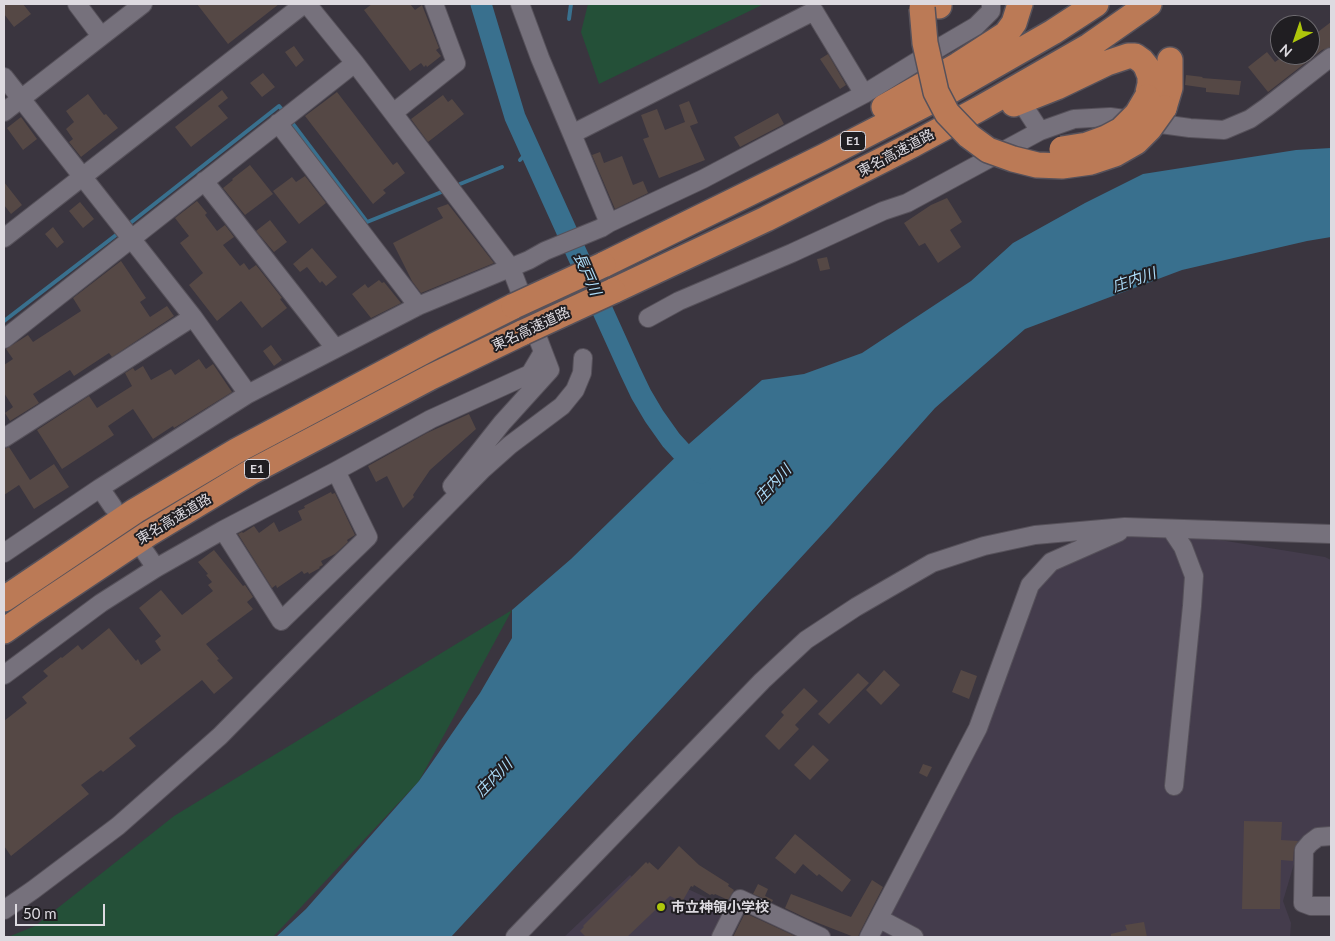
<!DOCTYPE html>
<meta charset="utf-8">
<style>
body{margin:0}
#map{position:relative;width:1335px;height:941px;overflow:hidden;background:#3a353f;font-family:Lato,sans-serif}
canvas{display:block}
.frame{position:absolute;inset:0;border:5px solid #dddae0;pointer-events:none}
.north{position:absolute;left:1270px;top:15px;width:50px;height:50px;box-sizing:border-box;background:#201e22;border:1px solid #6c696e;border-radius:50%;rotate:221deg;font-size:14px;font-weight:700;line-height:20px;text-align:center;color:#dddae0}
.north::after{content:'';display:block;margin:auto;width:18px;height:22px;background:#aec60b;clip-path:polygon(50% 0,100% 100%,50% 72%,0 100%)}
.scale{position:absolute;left:15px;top:904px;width:90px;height:22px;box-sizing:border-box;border:2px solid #dddae0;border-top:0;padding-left:6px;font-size:15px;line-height:18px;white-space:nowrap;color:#dddae0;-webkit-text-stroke:4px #201e22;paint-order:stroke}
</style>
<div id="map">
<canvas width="1335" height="941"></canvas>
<div class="frame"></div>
<div class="north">N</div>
<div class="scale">50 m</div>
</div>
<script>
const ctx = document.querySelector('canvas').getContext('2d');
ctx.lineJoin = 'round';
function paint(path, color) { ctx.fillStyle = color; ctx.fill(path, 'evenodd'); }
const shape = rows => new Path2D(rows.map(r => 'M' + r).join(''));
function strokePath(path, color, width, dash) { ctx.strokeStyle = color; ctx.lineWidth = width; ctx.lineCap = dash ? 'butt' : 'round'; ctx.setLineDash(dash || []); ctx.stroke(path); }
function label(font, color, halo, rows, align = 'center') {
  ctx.font = font + ' Lato,"Noto Sans JP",sans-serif'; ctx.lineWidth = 4; ctx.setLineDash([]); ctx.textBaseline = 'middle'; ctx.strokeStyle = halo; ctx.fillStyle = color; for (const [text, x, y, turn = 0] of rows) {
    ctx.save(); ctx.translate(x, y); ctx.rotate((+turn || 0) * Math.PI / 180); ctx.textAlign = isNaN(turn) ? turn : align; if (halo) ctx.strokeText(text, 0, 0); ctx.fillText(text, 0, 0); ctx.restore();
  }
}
paint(shape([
 [1138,533,1189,535,1325,557,1331,560,1331,831,1302,837,1283,901,1291,923,1290,937,879,937,1035,588,1053,567,1086,553],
 [630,875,660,905,677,884,729,908,715,937,564,937]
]), '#443c4c');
paint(shape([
 [588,4,764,4,599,84,581,32],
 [512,610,419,781,273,937,8,937,35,926,174,816]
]), '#245038');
paint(shape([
 [1331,148,1331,237,1307,241,1182,270,1025,329,935,408,830,526,451,937,276,937,306,909,419,781,480,693,512,638,512,610,571,559,690,443,762,380,804,374,862,353,971,281,1013,243,1085,203,1143,174,1296,150]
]), '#39708e');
strokePath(shape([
 [569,19,571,4],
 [290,120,367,222,444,191],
 [520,160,530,149],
 [460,184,502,167],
 [129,224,279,106,285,113],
 [4,321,116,235]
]), '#39708e', 4);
strokePath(shape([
 [481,4,515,117,630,371,641,394,654,416,671,440,701,473]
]), '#39708e', 21);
paint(shape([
 [4,4,23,4,31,14,14,27,4,14],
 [197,4,279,4,228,44],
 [372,4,410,4,415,10,422,5,439,48,436,50,441,56,427,67,426,65,424,67,421,63,410,71,364,10],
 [1331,22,1331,47,1322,50,1268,92,1248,67,1267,52,1275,62,1285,55,1310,55,1310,38],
 [294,46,304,60,296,67,285,52],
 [828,54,846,85,840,89,820,59],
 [263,73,275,87,262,97,250,83],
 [1186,75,1203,77,1202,78,1241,81,1239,95,1206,92,1206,88,1185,85],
 [222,90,228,98,218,106,228,118,191,147,175,127],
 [337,92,393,165,397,162,405,173,383,190,386,193,373,204,305,116],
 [88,94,104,115,106,114,118,128,81,157,69,142,73,139,66,129,74,122,66,111],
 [443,95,448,102,452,99,464,114,428,142,411,119],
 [689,101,698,123,690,126,705,160,659,178,643,139,649,137,641,115,657,109,665,130,685,122,679,105],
 [778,113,784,124,740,147,734,137],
 [21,117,37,139,23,150,7,128],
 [600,152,604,163,622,156,633,185,643,181,648,193,615,209,592,155],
 [250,165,273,194,245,215,223,188,233,180,232,179],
 [305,176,326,203,299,224,273,191,292,177,296,182],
 [4,182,22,205,11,214,4,205],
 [947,198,962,222,950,230,961,247,938,263,925,243,919,246,904,223,931,205],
 [197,201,207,213,205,215,217,231,225,225,234,237,223,245,240,266,244,263,249,270,256,265,282,298,280,299,287,308,262,328,241,301,217,321,189,285,203,273,180,243,189,236,175,218],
 [80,202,94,219,83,228,69,211],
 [448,204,494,263,421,293,412,281,393,243,443,218,437,208],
 [270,220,287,242,274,252,256,231],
 [53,227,64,242,57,248,45,234],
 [312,248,337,277,326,286,322,281,320,283,307,267,300,272,293,264],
 [827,257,830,269,820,271,817,259],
 [121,261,146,298,140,302,150,317,167,306,174,316,112,357,109,353,74,376,70,370,33,394,39,403,10,421,5,413,13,407,4,393,4,365,13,359,6,349,28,335,33,342,81,311,73,298],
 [379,280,382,283,384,282,401,303,371,318,352,294,365,284,368,288],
 [271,345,282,360,274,366,263,351],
 [199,359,206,369,213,364,232,392,174,428,173,426,153,439,133,409,108,426,114,435,62,469,37,430,89,396,97,408,132,386,125,373,133,368,135,371,143,366,151,380,171,369,175,375],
 [469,414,476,429,430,470,413,495,414,497,403,508,387,476,376,482,368,466,427,433],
 [9,447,30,480,54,464,69,487,34,509,19,485,4,495,4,449],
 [331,492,332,494,335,493,355,535,347,540,348,542,335,554,321,561,323,565,319,567,320,568,309,574,308,572,304,574,302,571,277,588,276,585,272,588,238,534,242,532,243,533,254,526,259,533,274,522,279,532,302,520,298,511,305,508,304,506],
 [214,550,243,586,245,585,253,597,247,602,253,609,206,644,219,659,217,660,233,678,214,694,202,680,129,738,136,746,103,772,101,770,81,785,89,794,11,856,4,846,4,721,27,703,22,697,48,676,43,671,61,657,62,658,78,645,82,650,109,628,136,661,138,659,141,665,161,650,155,641,161,636,139,608,161,590,182,615,213,591,208,585,212,582,206,575,208,574,198,562],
 [884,670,900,685,881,705,866,690],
 [961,670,977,676,969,699,952,692],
 [858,673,869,683,829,724,818,714],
 [804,688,818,701,795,725,799,729,779,750,765,736,784,715,781,712],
 [813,745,829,760,810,780,794,765],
 [923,764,932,767,927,777,919,773],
 [1244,821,1282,822,1281,840,1298,841,1294,849,1293,861,1281,860,1280,909,1242,909],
 [795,834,851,880,842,892,819,874,817,876,803,864,795,874,775,858],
 [679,846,699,865,729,884,728,886,734,890,728,900,715,894,714,895,712,894,710,895,694,885,693,887,691,886,682,902,670,896,627,937,586,937,580,931,584,927,583,926,646,862,648,864,649,862,658,870],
 [872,880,883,887,860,932,858,937,854,937,808,919,785,908,791,894,851,917],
 [758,884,768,889,765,896,773,900,772,902,753,894],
 [745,913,797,937,733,937],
 [1144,922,1147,937,1111,937,1111,934,1127,930,1125,925]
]), '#554845');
const minor = shape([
 [77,4,101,36],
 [307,4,355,63,511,268,550,370,502,423,452,486],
 [520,4,540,58,572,134],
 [4,77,193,317,248,394],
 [1027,111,1040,131],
 [4,112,143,4],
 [393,113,456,63,434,4],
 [278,123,418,306],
 [204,181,335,348],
 [609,223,572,134,814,11,864,94],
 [4,238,304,4],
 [648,318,679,301,792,253,883,211,907,203,1040,131,1074,119,1110,117,1190,128,1224,130,1250,119,1267,107,1331,57],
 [4,339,355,63],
 [4,438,193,317],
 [100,488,113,507],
 [1171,529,1183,547,1194,576,1192,606,1174,786],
 [223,530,281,621,368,537,336,471],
 [145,552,156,568],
 [4,553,100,488,248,394,418,306,529,260,545,251,601,228,609,223,703,179,864,94,942,46,976,26,991,11,991,4],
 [4,675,101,603,156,568,223,530,336,471,431,419,530,374,543,352],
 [1331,836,1318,837,1310,843,1304,850,1303,903,1311,906,1331,906],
 [4,910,33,890,118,826,220,736,483,469,510,445,562,406,575,390,582,373,583,358],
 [880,919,914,937],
 [515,937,762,681,806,640,856,607,932,563,984,546,1035,535,1125,527,1331,534],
 [721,937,740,899,821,937],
 [869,937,978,728,1030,585,1051,562,1119,532]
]);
const highway = shape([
 [939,6,939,4],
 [1014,104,1057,87,1107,63,1128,56,1135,56,1142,61,1146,66,1150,76,1150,84,1147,97],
 [884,107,958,65,1006,34,1014,23,1020,4],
 [1164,108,1170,88,1170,60],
 [603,265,825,156,943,95,1053,32,1096,4],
 [613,291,766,219,914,144,979,109,1089,46,1149,4],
 [4,599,135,511,238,450,434,346,514,306],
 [4,631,34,610,148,534,251,472,431,377,524,332]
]);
strokePath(minor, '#56515a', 20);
strokePath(highway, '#56515a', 28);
strokePath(minor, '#76717c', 18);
strokePath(highway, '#bb7a56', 25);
const highwayBridge = shape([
 [922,8,925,43,936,92,947,113,969,136,988,150,1013,159,1037,165,1062,166,1091,162,1115,154,1136,142,1149,129,1164,108],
 [1062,149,1087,145,1106,138,1121,130,1137,114,1147,97],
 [514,306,603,265],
 [524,332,613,291]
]);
strokePath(highwayBridge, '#56515a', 28, []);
strokePath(highwayBridge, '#bb7a56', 25);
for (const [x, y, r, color] of [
 [661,907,5,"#aec60b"]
]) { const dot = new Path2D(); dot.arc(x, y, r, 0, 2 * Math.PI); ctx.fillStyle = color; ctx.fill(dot); strokePath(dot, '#201e22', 2); }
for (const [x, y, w] of [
 [853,141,25],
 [257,469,25]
]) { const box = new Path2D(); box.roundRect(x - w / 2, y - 9.5, w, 19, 4); ctx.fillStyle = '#201e22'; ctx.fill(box); strokePath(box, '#dddae0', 1); }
label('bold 12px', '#dddae0', null, [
 ["E1",853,141],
 ["E1",257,469]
]);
label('14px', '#dddae0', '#201e22', [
 ["東名高速道路",896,153,-28],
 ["東名高速道路",531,329,-25],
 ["東名高速道路",174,519,-31]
]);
label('bold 14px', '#dddae0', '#201e22', [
 ["市立神領小学校",671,907]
], 'left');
label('italic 15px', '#acdcf8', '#201e22', [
 ["長戸川",587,274,66],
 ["庄内川",1134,280,-19],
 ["庄内川",773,484,-47],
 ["庄内川",494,778,-46]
]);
</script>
